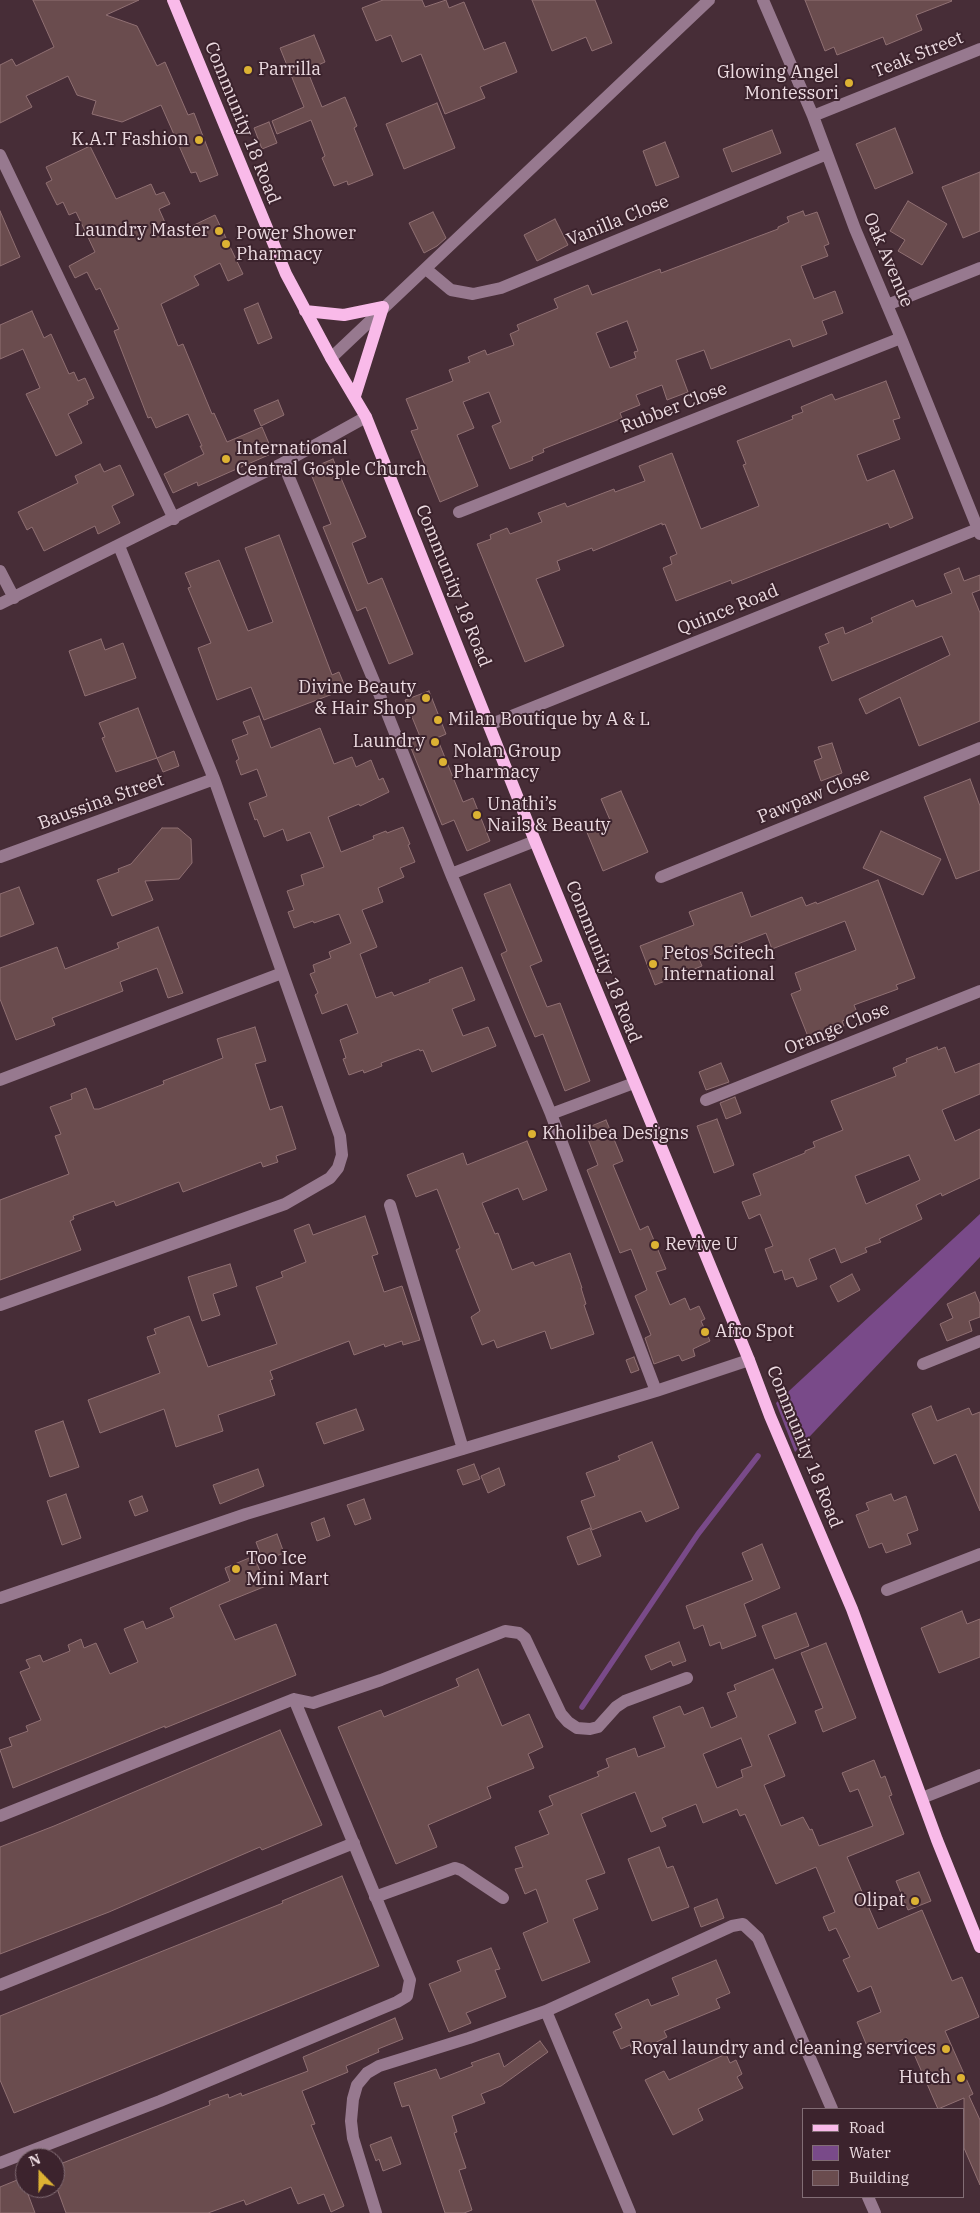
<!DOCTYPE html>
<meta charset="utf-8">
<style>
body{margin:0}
#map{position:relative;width:980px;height:2213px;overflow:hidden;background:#472d37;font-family:"IBM Plex Serif",serif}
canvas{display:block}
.legend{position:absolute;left:802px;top:2108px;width:162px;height:90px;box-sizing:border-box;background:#3c232d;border:1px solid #826d75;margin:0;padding:6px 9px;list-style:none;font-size:15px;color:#ecdbe1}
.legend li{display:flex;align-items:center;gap:10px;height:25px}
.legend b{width:25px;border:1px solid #826d75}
.north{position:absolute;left:15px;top:2148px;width:50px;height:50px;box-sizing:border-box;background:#3c232d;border:1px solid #826d75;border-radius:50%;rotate:338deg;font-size:14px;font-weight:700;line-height:20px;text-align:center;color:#ecdbe1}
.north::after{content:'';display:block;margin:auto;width:18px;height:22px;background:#dcb233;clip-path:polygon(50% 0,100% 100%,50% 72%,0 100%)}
</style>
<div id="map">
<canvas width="980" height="2213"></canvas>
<ul class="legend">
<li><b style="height:6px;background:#f9bae9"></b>Road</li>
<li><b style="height:14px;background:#794a89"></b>Water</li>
<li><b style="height:14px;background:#6a4c4e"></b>Building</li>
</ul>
<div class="north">N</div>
</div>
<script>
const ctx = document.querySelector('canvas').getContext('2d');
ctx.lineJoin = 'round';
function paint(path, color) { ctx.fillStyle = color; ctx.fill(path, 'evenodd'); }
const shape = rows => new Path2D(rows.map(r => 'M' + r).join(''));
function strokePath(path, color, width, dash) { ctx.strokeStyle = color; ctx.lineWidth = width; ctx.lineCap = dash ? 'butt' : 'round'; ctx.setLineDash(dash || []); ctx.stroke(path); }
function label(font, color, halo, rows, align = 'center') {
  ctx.font = font + ' "IBM Plex Serif",serif'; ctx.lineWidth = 4; ctx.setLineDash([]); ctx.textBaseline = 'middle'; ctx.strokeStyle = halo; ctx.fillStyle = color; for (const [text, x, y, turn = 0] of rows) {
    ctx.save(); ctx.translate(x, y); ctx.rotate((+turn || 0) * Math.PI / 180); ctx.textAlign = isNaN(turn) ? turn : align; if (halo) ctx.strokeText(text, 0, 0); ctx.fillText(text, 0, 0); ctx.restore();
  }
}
paint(shape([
 [980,1214,980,1257,795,1452,776,1403]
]), '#794a89');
strokePath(shape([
 [582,1707,698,1534,758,1456]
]), '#794a89', 5.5);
const building = shape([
 [33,0,139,0,106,15,137,26,157,66,165,62,188,115,194,113,218,175,200,182,196,172,191,173,161,105,122,122,92,114,96,101,77,95,68,76,26,96,32,107,0,123,0,65,12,59,16,66,54,47,33,0],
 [383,0,422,0,425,7,446,0,449,8,464,2,484,50,505,42,517,72,480,87,485,98,445,114,421,54,402,62,391,35,376,41,362,8,383,0],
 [532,0,595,0,612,43,592,51,586,37,552,51,532,0],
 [805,0,951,0,952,1,916,15,922,30,886,45,883,37,837,55,834,47,825,51,805,0],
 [314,35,325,62,307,70,322,107,345,97,357,126,354,128,373,175,348,185,347,181,334,186,322,158,325,156,311,120,277,134,272,121,304,107,280,48,314,35],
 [437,103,455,148,404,169,386,124,437,103],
 [269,122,277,143,262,149,254,128,269,122],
 [895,128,913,173,875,189,856,144,895,128],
 [772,130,781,153,732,172,723,149,772,130],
 [665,142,679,177,656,186,643,151,665,142],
 [90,146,116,199,151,184,156,195,164,192,170,204,159,209,171,236,215,215,243,274,228,281,220,263,194,276,199,285,161,304,178,346,183,344,212,414,214,413,227,442,262,427,273,453,198,486,197,482,173,493,164,474,204,454,200,446,202,446,188,414,156,428,151,417,148,418,114,331,119,329,100,288,96,290,87,272,75,278,69,266,95,252,76,212,69,215,63,202,57,205,46,183,52,180,46,167,90,146],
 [980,172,980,231,963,238,942,187,980,172],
 [908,201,947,224,922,265,898,251,905,240,890,231,908,201],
 [0,211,20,257,0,266,0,211],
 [803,211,805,216,817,212,829,244,824,246,828,256,801,266,814,299,835,291,843,313,822,321,827,334,793,347,790,339,711,369,704,350,676,360,688,392,667,400,662,385,636,395,640,405,620,413,622,418,543,449,544,452,532,457,533,460,510,469,492,426,501,422,489,392,463,402,474,428,457,435,478,486,440,502,411,431,418,429,406,399,453,381,449,370,470,362,468,357,485,350,487,355,514,345,510,334,519,330,517,325,558,308,554,299,588,285,592,295,660,269,661,273,778,229,778,227,789,222,787,217,803,211],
 [627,321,638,351,634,352,636,358,610,368,596,333,627,321],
 [433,212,446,238,437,246,424,253,409,223,433,212],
 [555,219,568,245,537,261,524,235,555,219],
 [258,303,272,338,258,344,244,309,258,303],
 [32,311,44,338,51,334,69,374,74,372,78,381,85,378,94,398,87,401,88,404,68,414,82,443,56,456,26,394,40,388,23,349,0,359,0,325,32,311],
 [886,381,900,418,893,420,900,439,857,455,867,481,894,470,913,518,890,528,888,523,732,584,731,580,676,601,663,568,672,564,670,557,677,554,665,524,662,525,662,523,593,551,592,548,557,561,560,570,536,579,564,646,525,662,477,544,491,539,490,535,507,528,510,534,542,522,538,513,565,503,567,507,614,489,615,492,645,481,639,466,672,453,701,529,759,506,743,465,746,464,737,441,793,419,792,416,803,412,801,407,832,394,835,400,886,381],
 [278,400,284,415,261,426,254,410,278,400],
 [333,459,366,537,352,543,368,584,382,578,413,654,389,664,366,607,357,611,323,527,331,524,309,469,333,459],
 [100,464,104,472,120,465,134,495,112,506,120,523,98,534,95,526,44,551,32,527,27,530,18,512,78,483,75,476,100,464],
 [279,535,332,675,339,672,346,689,264,720,251,687,217,700,198,648,211,643,188,588,191,587,185,573,219,560,248,631,273,622,245,548,279,535],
 [959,568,964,581,980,575,980,590,972,593,980,613,980,721,919,746,900,697,866,714,859,699,950,655,942,636,832,681,819,647,829,643,825,634,843,627,845,634,873,622,871,618,913,600,916,607,952,593,944,574,959,568],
 [101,639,105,650,123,643,136,678,85,696,69,651,101,639],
 [429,691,446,734,437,738,463,802,473,798,490,841,467,851,454,820,442,825,409,743,421,739,405,700,429,691],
 [138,708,157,758,174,751,179,766,163,772,157,758,116,772,102,738,105,737,99,723,138,708],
 [259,716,271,748,320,728,334,764,352,757,356,767,371,760,379,780,383,778,389,792,360,806,359,804,328,817,341,852,374,839,373,836,386,831,387,833,403,827,410,844,408,845,415,862,400,868,404,877,378,888,383,902,362,910,377,947,360,954,376,998,392,992,394,996,430,982,429,980,462,967,475,1000,452,1009,463,1036,488,1027,496,1046,432,1072,423,1050,420,1051,419,1049,381,1063,382,1066,364,1073,363,1070,349,1075,343,1059,346,1058,340,1040,358,1033,347,1004,322,1014,315,995,318,993,310,974,315,972,313,965,331,958,329,952,351,943,339,914,314,923,313,921,294,928,288,912,294,910,287,891,304,885,301,875,324,867,310,832,287,841,283,829,264,837,257,819,255,820,249,803,267,796,257,769,241,775,236,761,239,759,232,740,248,734,243,722,259,716],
 [832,743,842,773,821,781,814,761,822,758,818,747,832,743],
 [970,779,980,806,980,870,956,879,924,797,970,779],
 [621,791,648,852,603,871,586,830,610,820,601,799,621,791],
 [162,828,178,828,191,839,192,863,179,879,145,881,153,900,112,916,97,880,119,872,118,869,131,864,162,828],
 [881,831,941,859,923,895,863,868,881,831],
 [878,880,915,978,896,985,898,989,854,1005,858,1015,842,1021,844,1026,809,1039,791,994,801,990,795,973,856,950,845,921,772,949,766,933,699,959,702,966,655,985,640,946,694,925,689,912,742,892,751,917,802,897,806,906,816,902,817,904,878,880],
 [510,884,542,961,530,966,547,1007,560,1003,590,1081,565,1091,543,1034,535,1037,524,1011,501,954,507,951,484,894,510,884],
 [19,887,34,924,0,937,0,894,19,887],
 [158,927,183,993,168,998,157,968,120,982,123,991,52,1018,55,1025,16,1040,0,999,0,968,57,947,65,969,119,948,117,943,158,927],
 [255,1027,266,1061,255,1064,270,1110,282,1106,296,1149,276,1156,278,1162,263,1167,261,1162,183,1192,179,1182,116,1206,114,1201,73,1216,74,1219,70,1221,81,1250,0,1280,0,1200,69,1174,55,1136,61,1134,50,1107,72,1099,71,1094,86,1088,94,1109,99,1109,164,1084,163,1081,223,1058,217,1039,255,1027],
 [937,1047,938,1050,945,1047,955,1073,980,1063,980,1094,942,1110,955,1141,980,1129,980,1178,942,1196,941,1193,916,1205,922,1219,879,1239,881,1242,865,1248,867,1252,841,1263,835,1248,809,1259,817,1279,797,1287,793,1277,785,1280,782,1270,774,1273,765,1249,773,1246,760,1214,749,1219,742,1202,761,1195,753,1174,805,1153,805,1151,815,1147,813,1142,843,1130,831,1101,896,1076,893,1068,907,1062,906,1059,937,1047],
 [909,1155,920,1180,866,1204,855,1176,909,1155],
 [721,1063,729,1082,706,1090,699,1072,721,1063],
 [735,1097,741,1113,726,1119,720,1103,735,1097],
 [717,1119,734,1165,714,1173,697,1126,717,1119],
 [606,1120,623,1161,613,1165,640,1230,648,1226,666,1269,656,1272,670,1305,685,1298,690,1310,699,1306,705,1319,701,1321,710,1341,693,1349,695,1356,682,1361,679,1355,654,1364,645,1338,651,1335,635,1296,647,1290,631,1249,620,1253,587,1170,598,1165,584,1129,606,1120],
 [527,1141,547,1190,523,1200,518,1188,482,1203,495,1234,498,1233,512,1270,533,1262,535,1266,570,1253,582,1288,581,1288,586,1304,584,1305,594,1334,551,1349,545,1331,497,1348,494,1340,482,1345,471,1317,480,1311,456,1250,460,1248,437,1189,416,1197,407,1175,463,1153,467,1165,527,1141],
 [365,1216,378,1254,372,1256,384,1292,402,1286,420,1340,403,1345,402,1341,385,1347,384,1344,354,1355,349,1341,270,1371,273,1379,270,1380,275,1395,218,1415,223,1431,176,1447,164,1409,100,1433,88,1400,160,1373,147,1337,156,1334,154,1329,189,1316,208,1367,277,1344,256,1287,283,1277,281,1272,306,1262,294,1230,309,1224,313,1235,365,1216],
 [230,1264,237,1286,213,1294,220,1315,202,1321,188,1277,230,1264],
 [852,1274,860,1290,838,1302,830,1286,852,1274],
 [975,1292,980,1304,980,1317,969,1321,972,1331,947,1341,940,1324,953,1318,947,1304,975,1292],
 [634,1357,639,1370,631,1373,626,1360,634,1357],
 [931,1406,937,1421,969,1408,972,1415,980,1412,980,1511,956,1454,934,1464,912,1414,931,1406],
 [356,1409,364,1430,324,1444,316,1423,356,1409],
 [63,1421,79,1467,50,1477,35,1431,63,1421],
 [652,1442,679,1508,646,1522,641,1511,592,1530,581,1501,595,1496,586,1473,620,1460,618,1456,652,1442],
 [474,1464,480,1479,463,1485,457,1470,474,1464],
 [499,1468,505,1485,488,1493,481,1476,499,1468],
 [258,1469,264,1486,220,1504,213,1485,258,1469],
 [66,1494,81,1538,62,1545,47,1501,66,1494],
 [891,1494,894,1501,906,1496,918,1530,907,1534,911,1544,886,1553,882,1543,869,1548,856,1515,869,1510,866,1503,891,1494],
 [142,1496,148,1511,135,1516,129,1501,142,1496],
 [364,1499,371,1519,355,1525,347,1505,364,1499],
 [324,1518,330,1536,317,1541,311,1523,324,1518],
 [590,1528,601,1556,578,1565,567,1537,590,1528],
 [277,1534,284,1553,263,1561,256,1542,277,1534],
 [762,1544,780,1588,744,1604,756,1636,722,1649,720,1642,710,1646,703,1625,694,1629,686,1606,753,1580,742,1553,762,1544],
 [254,1556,266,1586,219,1605,235,1640,276,1624,296,1675,165,1728,165,1726,13,1788,0,1750,12,1746,9,1738,28,1731,26,1726,41,1720,20,1672,30,1668,26,1660,40,1655,43,1662,70,1651,68,1645,81,1639,84,1648,96,1643,110,1674,138,1662,124,1629,143,1621,146,1629,174,1617,170,1608,230,1581,225,1568,254,1556],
 [962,1611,967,1624,980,1619,980,1657,939,1673,921,1628,962,1611],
 [796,1613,809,1646,775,1659,762,1626,796,1613],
 [679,1642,686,1661,673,1666,671,1661,651,1670,645,1656,679,1642],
 [826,1643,856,1718,823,1732,815,1711,823,1708,801,1653,826,1643],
 [478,1669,502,1726,529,1714,543,1747,528,1754,534,1768,487,1787,491,1798,428,1825,437,1847,396,1864,338,1727,381,1710,384,1717,459,1686,456,1679,478,1669],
 [773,1669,796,1723,768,1735,785,1776,764,1785,781,1826,803,1817,810,1830,812,1829,819,1846,873,1826,858,1789,850,1792,842,1773,874,1760,881,1778,885,1776,892,1795,889,1796,904,1834,847,1857,878,1929,922,1910,952,1981,962,1977,979,2017,945,2031,973,2094,969,2096,980,2120,980,2185,964,2148,964,2098,938,2109,907,2038,877,2050,874,2043,867,2046,857,2022,881,2012,871,1986,858,1992,843,1960,850,1957,836,1928,829,1931,823,1917,835,1912,816,1867,776,1884,745,1814,740,1816,737,1809,703,1823,696,1804,662,1818,666,1826,651,1832,635,1792,581,1814,605,1873,586,1880,598,1909,573,1919,590,1962,542,1981,523,1933,548,1922,536,1889,525,1894,515,1869,523,1867,515,1847,549,1834,539,1811,553,1805,549,1796,599,1776,597,1772,609,1767,606,1759,635,1748,638,1757,665,1747,653,1717,680,1706,684,1715,703,1707,711,1728,737,1717,727,1693,736,1690,734,1685,773,1669],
 [741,1738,752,1766,741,1770,743,1777,717,1788,703,1754,741,1738],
 [280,1730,322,1825,262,1850,260,1847,109,1912,0,1954,0,1847,54,1826,280,1730],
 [659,1847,667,1868,673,1866,689,1907,652,1921,628,1859,659,1847],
 [919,1872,931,1901,908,1910,896,1881,919,1872],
 [342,1876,379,1966,14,2113,0,2080,0,2016,283,1903,282,1901,342,1876],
 [717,1899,724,1918,701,1927,694,1908,717,1899],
 [491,1948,500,1969,495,1970,506,1997,466,2013,471,2023,449,2032,429,1984,461,1971,457,1961,491,1948],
 [716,1960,730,1993,716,1999,720,2008,664,2031,667,2037,634,2053,630,2045,621,2049,613,2032,622,2028,615,2014,648,1999,651,2006,679,1995,672,1978,716,1960],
 [395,2018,403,2039,378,2049,379,2052,346,2066,348,2072,302,2091,315,2124,311,2125,344,2206,331,2212,324,2194,298,2204,291,2187,246,2205,244,2200,208,2213,66,2213,55,2183,55,2166,210,2105,209,2101,228,2094,229,2098,241,2093,242,2096,308,2071,303,2057,395,2018],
 [540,2041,548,2052,501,2086,481,2094,485,2103,452,2116,457,2132,454,2133,466,2168,459,2170,472,2210,464,2213,445,2213,409,2105,402,2107,394,2083,436,2069,440,2079,473,2066,471,2063,499,2053,504,2067,540,2041],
 [726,2054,730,2063,736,2060,742,2074,737,2077,743,2088,698,2109,703,2120,673,2135,645,2080,664,2071,669,2080,726,2054],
 [391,2137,401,2164,383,2171,379,2159,376,2161,370,2145,391,2137],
 [22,2178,35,2213,0,2213,0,2187,22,2178]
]);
paint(building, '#6a4c4e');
strokePath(building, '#907073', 1);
strokePath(shape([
 [763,0,813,116,855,229,901,338,980,534],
 [813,116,980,49],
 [0,155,174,519],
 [426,269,451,290,473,294,501,288,827,154],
 [887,305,980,268],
 [331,358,709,0],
 [283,463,383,703,451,874,551,1114,656,1391],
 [459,512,901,338],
 [0,571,14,598],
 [0,604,283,463,366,417],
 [489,725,980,528],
 [0,857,214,779],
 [451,874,535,841],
 [661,877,980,748],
 [0,1080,282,973],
 [706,1100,980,991],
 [551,1114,634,1083],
 [390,1205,463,1449],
 [0,1305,285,1204,330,1178,338,1168,342,1155,340,1136,214,779,119,546],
 [923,1364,980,1341],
 [887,1590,980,1554],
 [0,1598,246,1514,656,1391,749,1360],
 [922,1798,980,1775],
 [0,1816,294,1699,313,1703,381,1680,505,1631,519,1633,525,1638,561,1714,568,1722,577,1728,590,1729,598,1727,616,1707,625,1701,687,1678],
 [375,1897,455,1868,461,1870,503,1898],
 [0,1985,354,1843],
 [546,2011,630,2213],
 [0,2163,160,2101,397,2002,407,1996,410,1980,294,1699],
 [868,2197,875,2213],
 [376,2213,353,2138,351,2121,353,2099,357,2085,367,2073,379,2066,469,2038,546,2011,732,1926,743,1924,758,1938,832,2109]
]), '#97798f', 12);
strokePath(shape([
 [173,0,286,274,331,358,366,417,535,841,749,1360,770,1416,852,1609,937,1840,980,1947],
 [305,311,344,315,383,307],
 [355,396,383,307]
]), '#f9bae9', 12);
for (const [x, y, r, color] of [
 [248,70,5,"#dcb233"],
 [849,83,5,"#dcb233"],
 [199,140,5,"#dcb233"],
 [219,231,5,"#dcb233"],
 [226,244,5,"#dcb233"],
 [226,459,5,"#dcb233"],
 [426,698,5,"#dcb233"],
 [438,720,5,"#dcb233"],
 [435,742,5,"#dcb233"],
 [443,762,5,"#dcb233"],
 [477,815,5,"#dcb233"],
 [653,964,5,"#dcb233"],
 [532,1134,5,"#dcb233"],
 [655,1245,5,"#dcb233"],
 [705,1332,5,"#dcb233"],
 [236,1569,5,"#dcb233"],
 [915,1901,5,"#dcb233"],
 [946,2049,5,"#dcb233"],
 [961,2078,5,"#dcb233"]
]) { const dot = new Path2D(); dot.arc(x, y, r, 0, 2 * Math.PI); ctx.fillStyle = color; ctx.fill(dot); strokePath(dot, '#3c232d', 2); }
label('18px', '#ecdbe1', '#3c232d', [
 ["Teak Street",918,55,-22],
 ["Community 18 Road",242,123,68],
 ["Vanilla Close",618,221,-22],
 ["Oak Avenue",888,260,67],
 ["Rubber Close",674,408,-21],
 ["Community 18 Road",453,586,68],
 ["Quince Road",728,610,-22],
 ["Pawpaw Close",814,796,-22],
 ["Baussina Street",101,802,-20],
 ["Community 18 Road",603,962,68],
 ["Orange Close",837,1029,-22],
 ["Community 18 Road",804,1447,68]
]);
label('18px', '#ecdbe1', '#3c232d', [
 ["Parrilla",258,70],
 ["Glowing Angel",839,73,"right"],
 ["Montessori",839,94,"right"],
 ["K.A.T Fashion",189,140,"right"],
 ["Laundry Master",209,231,"right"],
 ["Power Shower",236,234],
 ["Pharmacy",236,255],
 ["International",236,449],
 ["Central Gosple Church",236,470],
 ["Divine Beauty",416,688,"right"],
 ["& Hair Shop",416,709,"right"],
 ["Milan Boutique by A & L",448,720],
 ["Laundry",425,742,"right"],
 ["Nolan Group",453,752],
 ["Pharmacy",453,773],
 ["Unathi’s",487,805],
 ["Nails & Beauty",487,826],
 ["Petos Scitech",663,954],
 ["International",663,975],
 ["Kholibea Designs",542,1134],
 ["Revive U",665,1245],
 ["Afro Spot",715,1332],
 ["Too Ice",246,1559],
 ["Mini Mart",246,1580],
 ["Olipat",905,1901,"right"],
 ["Royal laundry and cleaning services",936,2049,"right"],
 ["Hutch",951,2078,"right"]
], 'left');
</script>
